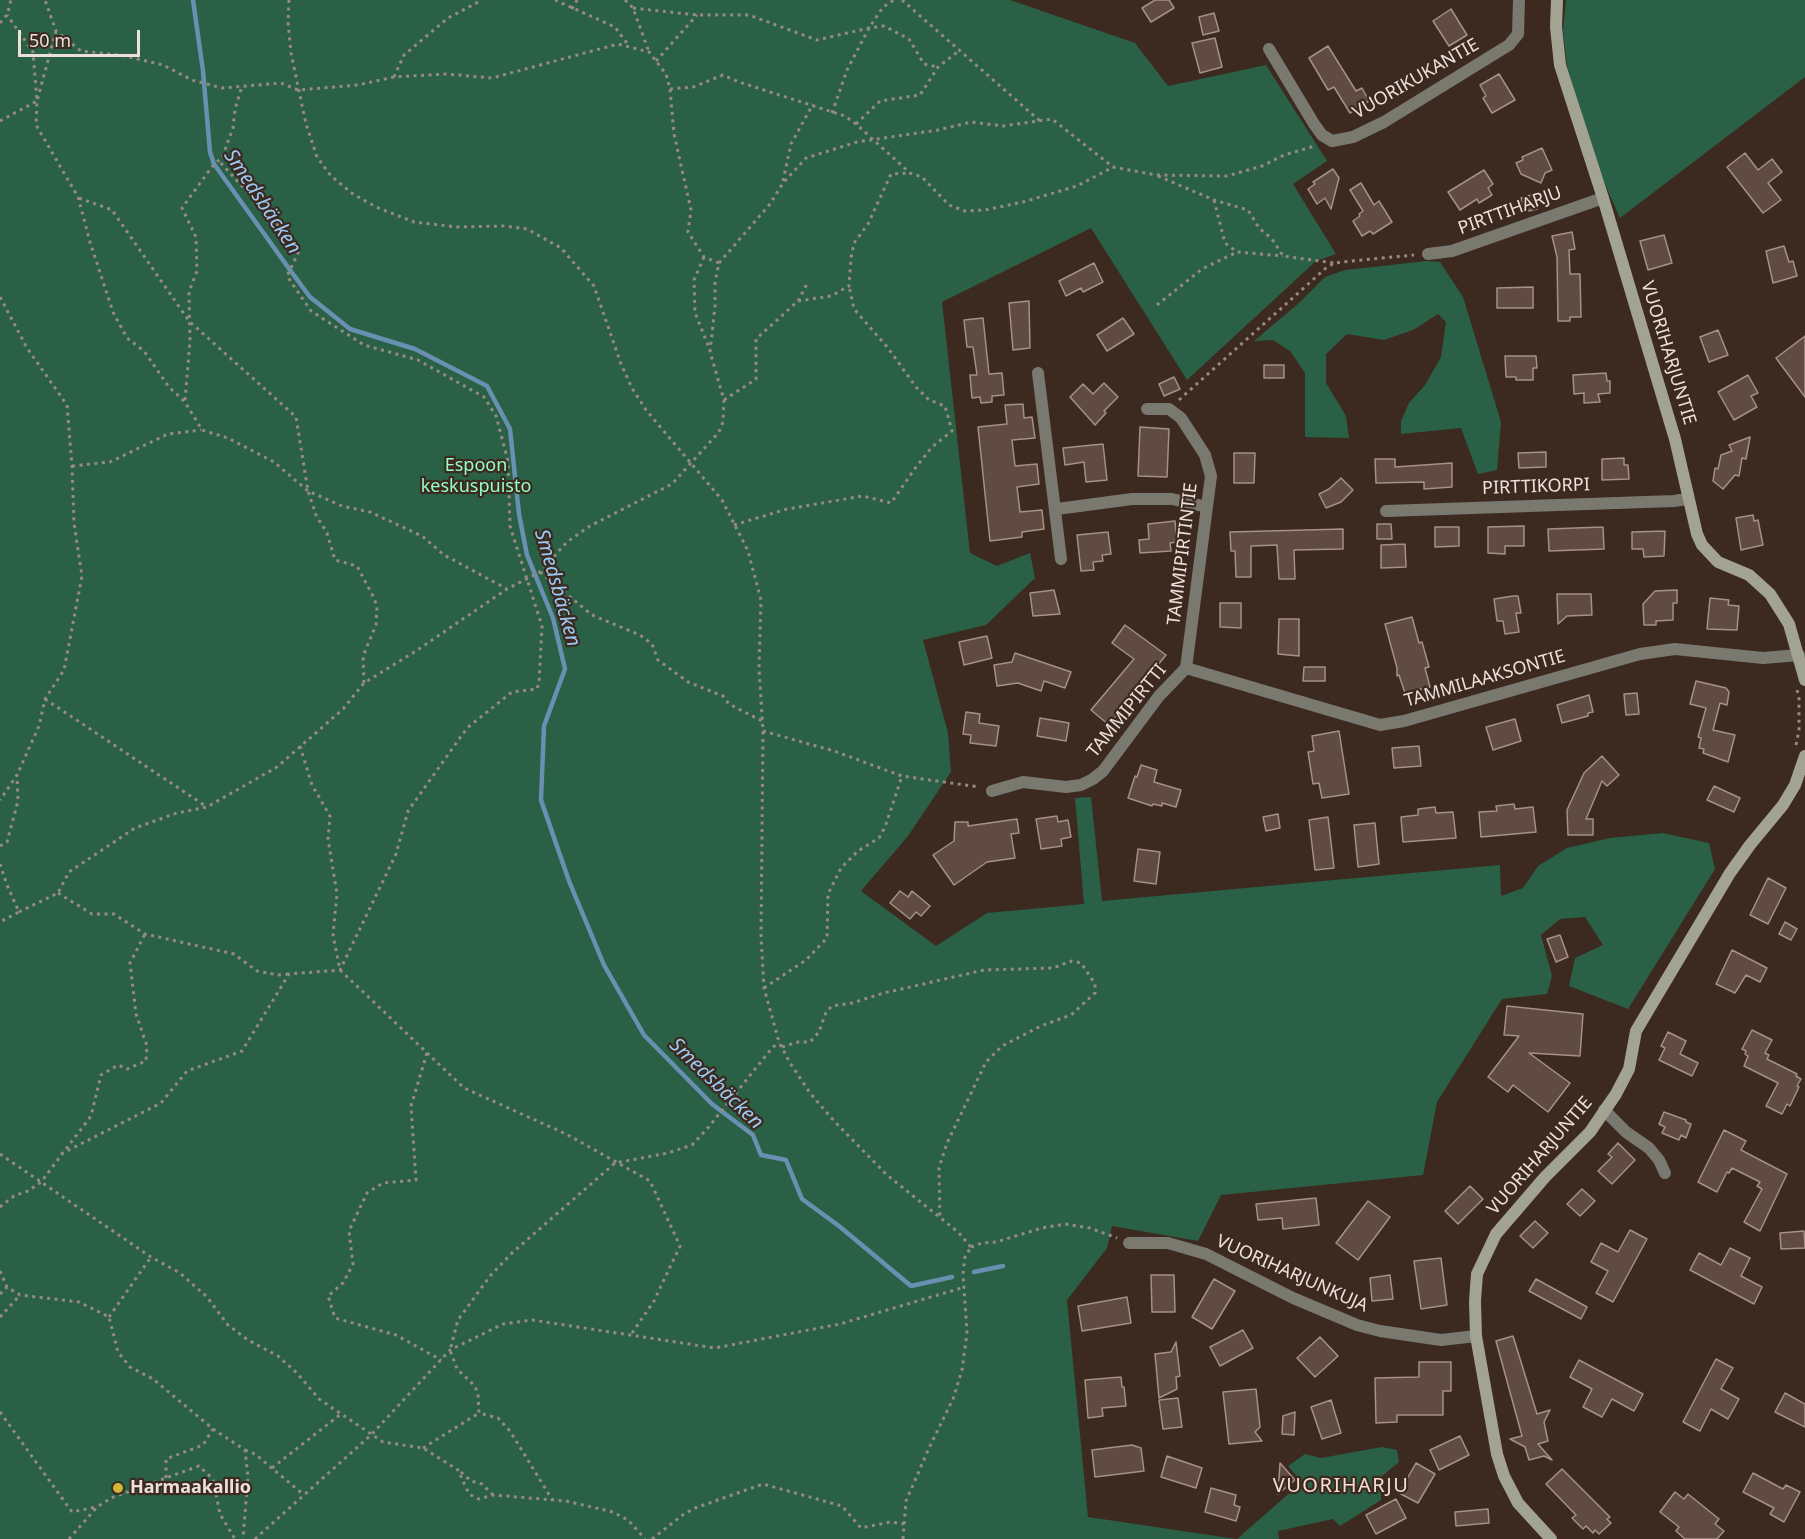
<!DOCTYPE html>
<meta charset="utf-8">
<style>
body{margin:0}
#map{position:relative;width:1805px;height:1539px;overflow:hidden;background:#3c2920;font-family:"Noto Sans",sans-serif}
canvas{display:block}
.scale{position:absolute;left:18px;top:30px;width:122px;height:27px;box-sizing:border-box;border:3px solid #ede0da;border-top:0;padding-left:8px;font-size:18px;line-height:21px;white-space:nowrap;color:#ede0da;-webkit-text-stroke:4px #3c2920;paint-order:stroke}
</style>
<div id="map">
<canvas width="1805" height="1539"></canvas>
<div class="scale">50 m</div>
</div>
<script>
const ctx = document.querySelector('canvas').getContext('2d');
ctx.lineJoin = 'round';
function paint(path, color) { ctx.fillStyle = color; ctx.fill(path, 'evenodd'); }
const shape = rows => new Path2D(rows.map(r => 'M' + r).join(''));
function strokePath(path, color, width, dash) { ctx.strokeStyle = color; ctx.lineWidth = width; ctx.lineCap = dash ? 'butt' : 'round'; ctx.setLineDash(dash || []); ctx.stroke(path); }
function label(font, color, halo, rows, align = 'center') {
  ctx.font = font + ' "Noto Sans",sans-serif'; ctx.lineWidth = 4.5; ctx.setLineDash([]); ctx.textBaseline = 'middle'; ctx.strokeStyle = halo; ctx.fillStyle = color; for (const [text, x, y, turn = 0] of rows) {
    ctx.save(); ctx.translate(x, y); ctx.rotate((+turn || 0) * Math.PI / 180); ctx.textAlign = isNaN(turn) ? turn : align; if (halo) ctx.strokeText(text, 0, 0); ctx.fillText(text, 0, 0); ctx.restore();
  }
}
paint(shape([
 [0,0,1010,0,1135,43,1168,86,1266,65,1327,161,1293,184,1336,254,1316,261,1187,380,1091,228,942,302,970,553,997,566,1030,553,1035,578,986,625,923,640,948,733,951,772,908,836,861,891,936,946,987,913,1084,904,1075,798,1091,797,1102,901,1500,865,1501,896,1523,888,1538,866,1567,848,1610,838,1663,833,1709,843,1715,869,1628,1009,1569,986,1575,958,1603,945,1585,917,1560,919,1541,935,1552,976,1547,994,1502,999,1437,1102,1423,1175,1221,1195,1198,1241,1112,1226,1107,1248,1067,1300,1088,1517,1236,1539,0,1539],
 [1566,0,1805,0,1805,77,1620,218,1600,173,1567,66,1563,31],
 [1427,261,1440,262,1463,297,1501,422,1497,470,1478,474,1461,428,1401,434,1401,421,1409,403,1425,385,1441,357,1446,322,1438,314,1413,330,1384,340,1347,334,1326,354,1326,383,1346,416,1349,438,1305,437,1305,373,1290,351,1273,340,1254,341,1299,303,1325,277,1345,270],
 [1382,1447,1397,1450,1399,1462,1381,1477,1381,1500,1340,1526,1333,1519,1278,1531,1279,1539,1237,1539,1302,1482,1288,1466,1305,1454,1321,1458]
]), '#2a6146');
strokePath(shape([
 [193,0,203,71,210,152,214,164,290,270,310,297,350,329,415,349,487,386,510,429,519,514,527,555,553,618,565,669,544,726,541,800,569,881,604,965,644,1035,712,1104,753,1135,761,1155,786,1160,802,1199,839,1226,911,1286,952,1277],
 [974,1272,1003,1266]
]), '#6990b0', 4.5);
const building = shape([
 [1155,0,1169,0,1174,8,1151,22,1142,8,1155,0],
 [1451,9,1467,35,1449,46,1433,21,1451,9],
 [1214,13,1219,31,1203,35,1199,17,1214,13],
 [1215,38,1222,67,1200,73,1192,43,1215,38],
 [1328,46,1356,91,1362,88,1369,101,1350,113,1334,87,1328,90,1309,58,1328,46],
 [1499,74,1515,100,1492,113,1483,98,1486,96,1480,85,1499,74],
 [1542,148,1552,170,1545,173,1541,183,1521,174,1516,163,1523,160,1522,157,1542,148],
 [1745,153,1758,170,1772,159,1782,172,1768,183,1781,200,1763,213,1727,167,1745,153],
 [1333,169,1339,178,1331,209,1325,198,1317,204,1308,189,1315,184,1313,182,1333,169],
 [1484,170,1493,184,1488,188,1492,195,1479,203,1477,199,1460,210,1448,192,1484,170],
 [1361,183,1374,205,1379,201,1392,222,1373,234,1370,231,1362,236,1353,221,1360,216,1359,214,1363,211,1350,190,1361,183],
 [1534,194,1537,209,1524,212,1521,198,1534,194],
 [1572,232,1575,249,1569,250,1570,274,1580,274,1581,317,1570,317,1570,321,1558,321,1557,257,1552,236,1572,232],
 [1664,235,1672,263,1648,270,1640,241,1664,235],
 [1784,246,1789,262,1793,261,1797,276,1773,283,1766,251,1784,246],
 [1094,263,1103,282,1083,292,1081,288,1066,296,1059,281,1094,263],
 [1533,287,1533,308,1497,308,1497,288,1533,287],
 [1029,301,1030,348,1013,350,1009,303,1029,301],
 [983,318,989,374,1002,373,1004,395,992,396,992,402,981,403,980,397,972,398,970,375,977,375,973,347,967,347,964,320,983,318],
 [1123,318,1134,334,1107,351,1097,335,1123,318],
 [1718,330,1728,355,1709,362,1700,337,1718,330],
 [1805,336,1805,397,1776,358,1805,336],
 [1505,356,1536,356,1537,368,1533,368,1533,380,1516,380,1516,377,1506,377,1505,356],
 [1264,365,1284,365,1284,378,1264,378,1264,365],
 [1606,373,1607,381,1610,381,1610,393,1598,394,1600,402,1584,403,1584,393,1574,394,1573,375,1606,373],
 [1748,375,1758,393,1751,396,1757,407,1734,420,1718,392,1748,375],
 [1174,377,1180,389,1164,396,1159,384,1174,377],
 [1104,383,1118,397,1104,411,1106,413,1095,425,1070,397,1083,384,1093,394,1104,383],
 [1023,404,1024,418,1032,417,1035,438,1012,440,1015,466,1037,464,1039,484,1017,487,1020,512,1042,510,1044,529,1022,532,1022,537,990,541,978,427,1007,424,1005,405,1023,404],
 [1140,427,1169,429,1167,477,1138,476,1140,427],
 [1750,437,1746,459,1742,458,1739,476,1735,475,1723,489,1713,481,1715,468,1718,469,1721,455,1732,451,1729,445,1750,437],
 [1103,444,1107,480,1086,482,1084,462,1065,465,1063,448,1103,444],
 [1546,452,1546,467,1519,468,1518,453,1546,452],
 [1234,453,1255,453,1254,483,1234,483,1234,453],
 [1624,458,1624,465,1628,465,1629,479,1602,480,1602,459,1624,458],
 [1375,459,1395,459,1395,467,1452,463,1452,487,1424,489,1424,482,1376,483,1375,459],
 [1341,478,1353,490,1341,502,1326,508,1319,494,1329,489,1341,478],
 [1753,515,1754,521,1758,520,1763,545,1741,550,1736,518,1753,515],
 [1175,521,1177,542,1170,543,1171,551,1140,553,1139,540,1149,539,1148,524,1175,521],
 [1377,524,1391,524,1392,539,1377,539,1377,524],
 [1524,526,1524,546,1505,546,1505,554,1488,553,1488,527,1524,526],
 [1435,527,1459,527,1459,546,1435,547,1435,527],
 [1603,527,1604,549,1549,551,1548,529,1603,527],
 [1343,529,1343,549,1294,550,1295,579,1279,579,1277,545,1251,546,1251,577,1236,577,1235,551,1231,551,1230,532,1343,529],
 [1665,531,1664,556,1644,557,1643,549,1632,549,1632,532,1665,531],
 [1108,532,1111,554,1102,555,1103,561,1093,562,1094,570,1081,571,1077,535,1108,532],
 [1405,544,1406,567,1381,568,1381,545,1405,544],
 [1054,590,1060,614,1033,616,1030,593,1054,590],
 [1677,590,1677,603,1673,603,1673,620,1656,621,1656,625,1644,625,1643,604,1655,591,1677,590],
 [1557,594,1591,594,1592,615,1567,616,1558,624,1557,594],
 [1513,596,1518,596,1521,613,1516,613,1519,632,1505,634,1503,621,1497,621,1494,599,1513,596],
 [1710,598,1729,600,1728,605,1739,606,1737,630,1707,629,1710,598],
 [1220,603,1241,603,1241,628,1220,627,1220,603],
 [1412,617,1419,643,1422,642,1429,667,1425,668,1430,687,1405,693,1399,675,1397,676,1397,668,1385,624,1412,617],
 [1279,619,1299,619,1299,656,1278,654,1279,619],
 [1125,625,1166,655,1109,725,1091,710,1134,659,1112,643,1125,625],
 [987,636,992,658,964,665,959,642,987,636],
 [1015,653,1071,672,1065,688,1044,681,1041,691,1018,683,997,686,994,665,1012,662,1015,653],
 [1304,667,1325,667,1325,681,1303,681,1304,667],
 [1696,681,1726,688,1729,692,1727,705,1720,703,1713,730,1735,735,1728,762,1703,753,1704,749,1699,748,1701,738,1698,737,1706,708,1690,704,1696,681],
 [1637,693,1639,714,1626,715,1624,694,1637,693],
 [1589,695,1593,712,1588,713,1588,716,1562,723,1557,705,1589,695],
 [966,712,980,714,979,723,999,726,996,746,970,743,971,735,963,734,966,712],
 [1040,718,1069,723,1066,741,1037,736,1040,718],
 [1515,719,1521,741,1493,750,1486,727,1515,719],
 [1339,731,1349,794,1322,798,1319,783,1313,784,1308,752,1314,751,1312,736,1339,731],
 [1419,746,1421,766,1394,768,1392,748,1419,746],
 [1602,756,1619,775,1607,786,1602,781,1586,819,1593,819,1593,835,1568,835,1567,810,1584,773,1602,756],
 [1141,765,1157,770,1154,782,1181,790,1176,807,1162,803,1162,806,1153,804,1152,806,1128,798,1135,776,1137,777,1141,765],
 [1714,786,1740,798,1734,812,1707,800,1714,786],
 [1514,804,1515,809,1533,807,1536,832,1481,837,1479,812,1497,811,1496,806,1514,804],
 [1435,807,1436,813,1453,812,1456,838,1403,842,1401,817,1418,815,1418,809,1435,807],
 [1278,814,1280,828,1266,831,1263,817,1278,814],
 [1057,816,1058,822,1068,820,1071,837,1061,839,1062,846,1041,849,1036,819,1057,816],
 [1328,817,1334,868,1315,870,1309,820,1328,817],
 [1017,819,1019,833,1011,834,1015,858,987,862,954,885,933,855,954,841,955,822,968,822,968,826,1017,819],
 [1375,823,1379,864,1358,867,1354,825,1375,823],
 [1138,849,1160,852,1156,884,1134,881,1138,849],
 [1768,878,1786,888,1768,924,1750,915,1768,878],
 [900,891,908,897,912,891,930,906,921,916,916,912,910,919,890,903,900,891],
 [1785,922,1797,929,1791,940,1779,934,1785,922],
 [1560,935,1568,957,1556,962,1547,939,1560,935],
 [1732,950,1767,968,1760,982,1746,975,1735,993,1716,984,1732,950],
 [1507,1006,1583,1014,1580,1056,1529,1053,1570,1083,1548,1112,1513,1085,1508,1092,1488,1077,1519,1036,1504,1035,1507,1006],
 [1752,1030,1772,1040,1765,1053,1769,1055,1767,1059,1797,1074,1796,1076,1801,1079,1797,1086,1799,1087,1790,1106,1787,1104,1782,1114,1766,1106,1778,1083,1744,1066,1748,1056,1745,1054,1746,1051,1742,1049,1752,1030],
 [1668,1032,1686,1041,1680,1054,1698,1063,1692,1076,1659,1060,1665,1048,1661,1046,1668,1032],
 [1664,1112,1686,1120,1686,1122,1691,1124,1686,1138,1681,1135,1679,1140,1662,1133,1665,1127,1659,1124,1664,1112],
 [1724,1130,1746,1141,1741,1150,1787,1174,1760,1231,1744,1222,1762,1189,1757,1186,1760,1182,1732,1168,1729,1173,1727,1172,1717,1192,1698,1182,1724,1130],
 [1618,1143,1635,1160,1612,1184,1598,1171,1612,1157,1608,1154,1618,1143],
 [1470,1186,1483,1199,1458,1224,1445,1211,1470,1186],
 [1582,1189,1595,1201,1580,1216,1567,1204,1582,1189],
 [1316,1198,1319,1225,1283,1229,1282,1218,1258,1220,1256,1204,1316,1198],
 [1368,1201,1390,1217,1358,1260,1336,1243,1368,1201],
 [1535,1221,1548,1233,1533,1248,1520,1236,1535,1221],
 [1630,1230,1647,1239,1613,1302,1596,1293,1608,1271,1591,1262,1601,1243,1618,1252,1630,1230],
 [1804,1231,1805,1248,1781,1249,1780,1233,1804,1231],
 [1730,1248,1750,1258,1741,1276,1762,1287,1754,1304,1690,1270,1699,1253,1721,1265,1730,1248],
 [1441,1258,1447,1305,1421,1309,1414,1261,1441,1258],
 [1151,1275,1174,1275,1175,1312,1152,1312,1151,1275],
 [1390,1275,1393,1299,1372,1301,1370,1278,1390,1275],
 [1214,1279,1235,1291,1212,1329,1192,1317,1214,1279],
 [1536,1279,1587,1307,1581,1319,1529,1291,1536,1279],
 [1127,1297,1131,1323,1082,1331,1078,1306,1127,1297],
 [1243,1330,1253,1348,1220,1366,1210,1347,1243,1330],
 [1513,1336,1537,1414,1550,1410,1544,1422,1548,1441,1538,1444,1552,1460,1544,1456,1529,1460,1525,1447,1510,1439,1522,1436,1496,1341,1513,1336],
 [1320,1337,1338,1356,1315,1377,1297,1358,1320,1337],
 [1176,1342,1180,1376,1176,1377,1177,1389,1159,1398,1155,1354,1171,1352,1176,1342],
 [1716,1359,1733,1368,1721,1389,1739,1399,1728,1419,1711,1409,1700,1431,1683,1422,1716,1359],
 [1579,1360,1643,1394,1634,1411,1612,1399,1602,1417,1583,1407,1592,1389,1570,1377,1579,1360],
 [1419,1362,1451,1362,1451,1391,1443,1391,1443,1415,1397,1415,1397,1422,1376,1423,1375,1378,1419,1377,1419,1362],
 [1121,1377,1122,1387,1124,1387,1126,1406,1102,1408,1103,1416,1088,1418,1085,1380,1121,1377],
 [1256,1389,1260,1427,1255,1432,1262,1441,1229,1444,1223,1392,1256,1389],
 [1785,1393,1805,1404,1805,1427,1775,1412,1785,1393],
 [1178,1398,1182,1427,1163,1429,1159,1400,1178,1398],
 [1331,1400,1341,1433,1322,1439,1311,1407,1331,1400],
 [1295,1412,1294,1435,1282,1434,1283,1416,1295,1412],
 [1460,1436,1469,1455,1439,1470,1430,1450,1460,1436],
 [1132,1445,1141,1448,1144,1471,1095,1477,1092,1450,1132,1445],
 [1167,1456,1202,1468,1196,1488,1161,1477,1167,1456],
 [1280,1463,1295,1480,1278,1494,1280,1463],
 [1416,1463,1435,1474,1418,1503,1399,1493,1416,1463],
 [1562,1469,1610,1517,1607,1519,1611,1523,1599,1534,1595,1530,1593,1533,1586,1526,1583,1529,1572,1518,1576,1515,1546,1484,1562,1469],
 [1753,1473,1783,1489,1786,1485,1800,1492,1784,1522,1770,1514,1774,1508,1743,1492,1753,1473],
 [1211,1488,1236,1495,1234,1505,1240,1507,1236,1521,1205,1512,1211,1488],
 [1675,1492,1684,1499,1688,1494,1719,1519,1715,1524,1724,1531,1717,1539,1685,1539,1676,1531,1679,1527,1660,1512,1675,1492],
 [1396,1499,1406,1518,1376,1534,1366,1515,1396,1499],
 [1488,1509,1489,1523,1456,1526,1455,1512,1488,1509]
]);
paint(building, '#5f4b41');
strokePath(building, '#a79085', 1.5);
strokePath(shape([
 [289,0,288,22,291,53,306,124,317,157,331,176,353,194,376,207,414,222,457,227,504,226,527,229,561,248,594,286,621,364,632,388,646,410,722,500,748,551,761,600,759,668,763,731,761,936,764,988,779,1042,790,1063,810,1093,834,1121,887,1175,958,1232,971,1247],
 [555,0,615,27,629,46],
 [625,0,633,8,649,52],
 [902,0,1040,121],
 [633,8,697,15,749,15,817,40,869,28,884,26,909,39,924,64,938,67],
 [572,9,577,0],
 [0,23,7,15,11,0],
 [56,31,37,101,36,125,78,197,90,242,113,312,127,338,144,351,169,387,185,402,202,430,228,438,274,462,308,491,342,506,370,512,422,536,444,555,507,589],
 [656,61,697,15],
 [394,77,404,55,448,18,482,0],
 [670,89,693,87,723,75,739,82,845,116,856,124,910,173,922,177,949,205,965,211,985,210,1023,202,1077,186,1113,167],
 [832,113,847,70,869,28,883,7,894,0],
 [0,121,37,101,33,52,7,15],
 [856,124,880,101,920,95,938,67,960,50],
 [1158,176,1214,200,1248,210,1259,228,1272,239,1283,256,1334,263],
 [783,181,791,144,813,104],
 [79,198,112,210,189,321,296,417,308,491,316,515,327,533,335,560,357,566,374,598,377,607,376,625,363,656,364,683],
 [1214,200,1225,243,1237,252,1283,256],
 [704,257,694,280,695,313,710,350],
 [719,263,770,204,783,183,806,158,857,142,938,130,971,122,1003,126,1052,119,1113,167,1156,175,1227,176,1262,166,1284,155,1315,146],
 [0,297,27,348,67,405,72,466,74,523,82,576,64,670,45,699,39,726,17,775,0,800],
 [798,301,808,282],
 [1157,305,1202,269,1237,252],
 [185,400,190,341,189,292,197,271,196,237,182,208,214,164,222,158,233,128,235,109,242,86],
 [724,400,756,379,756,339,798,301,831,296,849,286,851,258,854,243,868,224,891,174,910,173],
 [1179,400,1326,268,1334,263,1351,261,1414,255],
 [72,466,110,462,168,434,201,430],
 [734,525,787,509,863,496,891,503,916,467,932,447,952,431,945,406,929,400,916,387,888,348,854,309,849,286],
 [540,572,592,615,640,635,652,644,658,660,688,682,723,696,729,704,762,721],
 [45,699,207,807],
 [763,731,834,751,902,776,979,787],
 [1796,745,1799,730,1799,697,1797,690],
 [300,746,312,785,330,816,328,839,337,894,333,935,340,970,464,1088,566,1134,650,1181,680,1246,654,1301,630,1336],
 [0,846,7,842,18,801,17,775],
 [0,864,7,885,19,912,0,922],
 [58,893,92,914,114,914,145,934,234,954,257,971,278,975,289,974],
 [19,912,58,893,69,872,135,828,177,813,207,807,277,767,343,709,364,683,416,651,507,589,540,572,567,542,590,526,672,484,719,432,723,422,724,400,710,352,715,306,715,282,719,263,704,257,688,232,691,210,674,134,670,89,666,74,649,52,618,44,492,78,446,74,394,77,358,85,298,90,281,83,222,88,192,80,163,65,121,55,81,51,56,31,45,0],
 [764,988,806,960,827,938,828,894,841,868,858,851,879,838,885,827,902,776],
 [782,1047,798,1042,810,1042,819,1032,826,1012,832,1006,852,1003,884,993,984,970,1053,968,1072,961,1081,963,1095,984,1095,993,1071,1015,1041,1026,1002,1046,986,1062,947,1143,939,1168,940,1220],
 [427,1053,411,1106,416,1180,383,1183,367,1193,349,1231,353,1264,343,1283,328,1296,335,1318,396,1335,441,1360],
 [0,1154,151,1257,180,1273,207,1297,228,1325,248,1340,278,1356,297,1373,319,1399,383,1442,423,1448,458,1470,469,1494,479,1499,493,1495,566,1501,613,1512,628,1520,645,1539],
 [61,1154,161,1103,187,1071,242,1051,289,974,340,970,396,854,408,811,467,728,512,692,537,689,539,682,542,626,510,526,508,461,496,416,484,397,418,360,364,345,311,311,287,276,300,249,219,161],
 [0,1207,14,1196,28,1191,41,1182,91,1116,101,1075,118,1065,127,1069,146,1061,147,1046,136,1014,130,963,145,934],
 [971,1247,982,1243,996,1242,1042,1228,1065,1224,1090,1228,1117,1238],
 [0,1271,7,1287,20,1295,79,1302,109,1317,118,1352,130,1367,153,1379,213,1429,245,1450,248,1477,243,1539],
 [0,1294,7,1287],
 [0,1317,20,1295],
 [109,1317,151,1257],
 [0,1412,72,1512,96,1507],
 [423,1448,479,1413],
 [245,1450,255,1454,304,1495],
 [272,1468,341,1414],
 [461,1472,471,1481,482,1484,493,1495],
 [166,1478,166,1459,203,1445,213,1429],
 [553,1501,510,1431,498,1418,479,1413,478,1395,475,1386,457,1369,450,1350,458,1320,490,1276,512,1253,615,1163,668,1153,692,1145,707,1129,772,1048,779,1042],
 [69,1539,97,1507,111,1498,199,1466,213,1479,220,1514,235,1539],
 [255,1539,371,1435,450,1350,503,1324,532,1320,715,1348,840,1324,965,1287],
 [652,1539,684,1514,695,1508,763,1484,842,1506,861,1528,890,1522,904,1524],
 [903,1539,906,1501,929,1448,953,1399,962,1370,967,1333,963,1274,965,1257,971,1247]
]), '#988981', 3, [3, 4.5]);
strokePath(shape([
 [1269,49,1314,124,1322,135,1332,141,1353,137,1384,122,1509,45,1518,34,1519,0],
 [1428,254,1452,251,1603,198],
 [1038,373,1061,559],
 [1147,409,1169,409,1181,418,1205,455,1211,476,1186,668],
 [1057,509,1132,499,1172,499,1207,507],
 [1386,511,1674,501,1687,499],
 [1186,668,1380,725,1404,721,1640,654,1675,649,1763,658,1799,655],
 [992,791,1023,782,1066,787,1081,785,1093,779,1103,771,1159,696,1186,668],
 [1604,1110,1626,1132,1649,1148,1659,1160,1665,1173],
 [1129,1243,1168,1243,1206,1254,1293,1298,1357,1325,1380,1331,1441,1340,1476,1336]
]), '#79796f', 12);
strokePath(shape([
 [1557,0,1556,27,1560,65,1603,198,1675,439,1697,534,1702,545,1718,562,1749,575,1770,594,1789,624,1805,680],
 [1551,1539,1518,1503,1504,1476,1497,1454,1476,1336,1475,1301,1477,1274,1496,1234,1545,1177,1590,1132,1616,1094,1629,1069,1636,1031,1730,873,1750,845,1783,805,1795,785,1805,756]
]), '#a3a394', 12);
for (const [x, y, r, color] of [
 [118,1488,6,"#d1b736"]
]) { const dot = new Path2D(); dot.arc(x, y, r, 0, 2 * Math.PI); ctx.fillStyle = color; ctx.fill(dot); strokePath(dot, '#3c2920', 2); }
label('18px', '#ede0da', '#3c2920', [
 ["VUORIKUKANTIE",1416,79,-30],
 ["PIRTTIHARJU",1510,211,-20],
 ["VUORIHARJUNTIE",1668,353,73],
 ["PIRTTIKORPI",1536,487,-2],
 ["TAMMIPIRTINTIE",1183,554,-83],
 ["TAMMILAAKSONTIE",1485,679,-16],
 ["TAMMIPIRTTI",1127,711,-51],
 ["VUORIHARJUNTIE",1540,1156,-49],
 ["VUORIHARJUNKUJA",1292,1274,24]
]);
label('18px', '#92ffc5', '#3c2920', [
 ["Espoon",476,466],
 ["keskuspuisto",476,487]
]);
label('bold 18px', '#ede0da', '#3c2920', [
 ["Harmaakallio",130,1488]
], 'left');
label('italic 20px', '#9bcaf4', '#3c2920', [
 ["Smedsbäcken",262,202,56],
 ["Smedsbäcken",557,588,74],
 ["Smedsbäcken",716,1084,44]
]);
ctx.letterSpacing = '1.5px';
label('20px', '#f7ded2', '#3c2920', [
 ["VUORIHARJU",1341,1486]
]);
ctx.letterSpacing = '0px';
</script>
